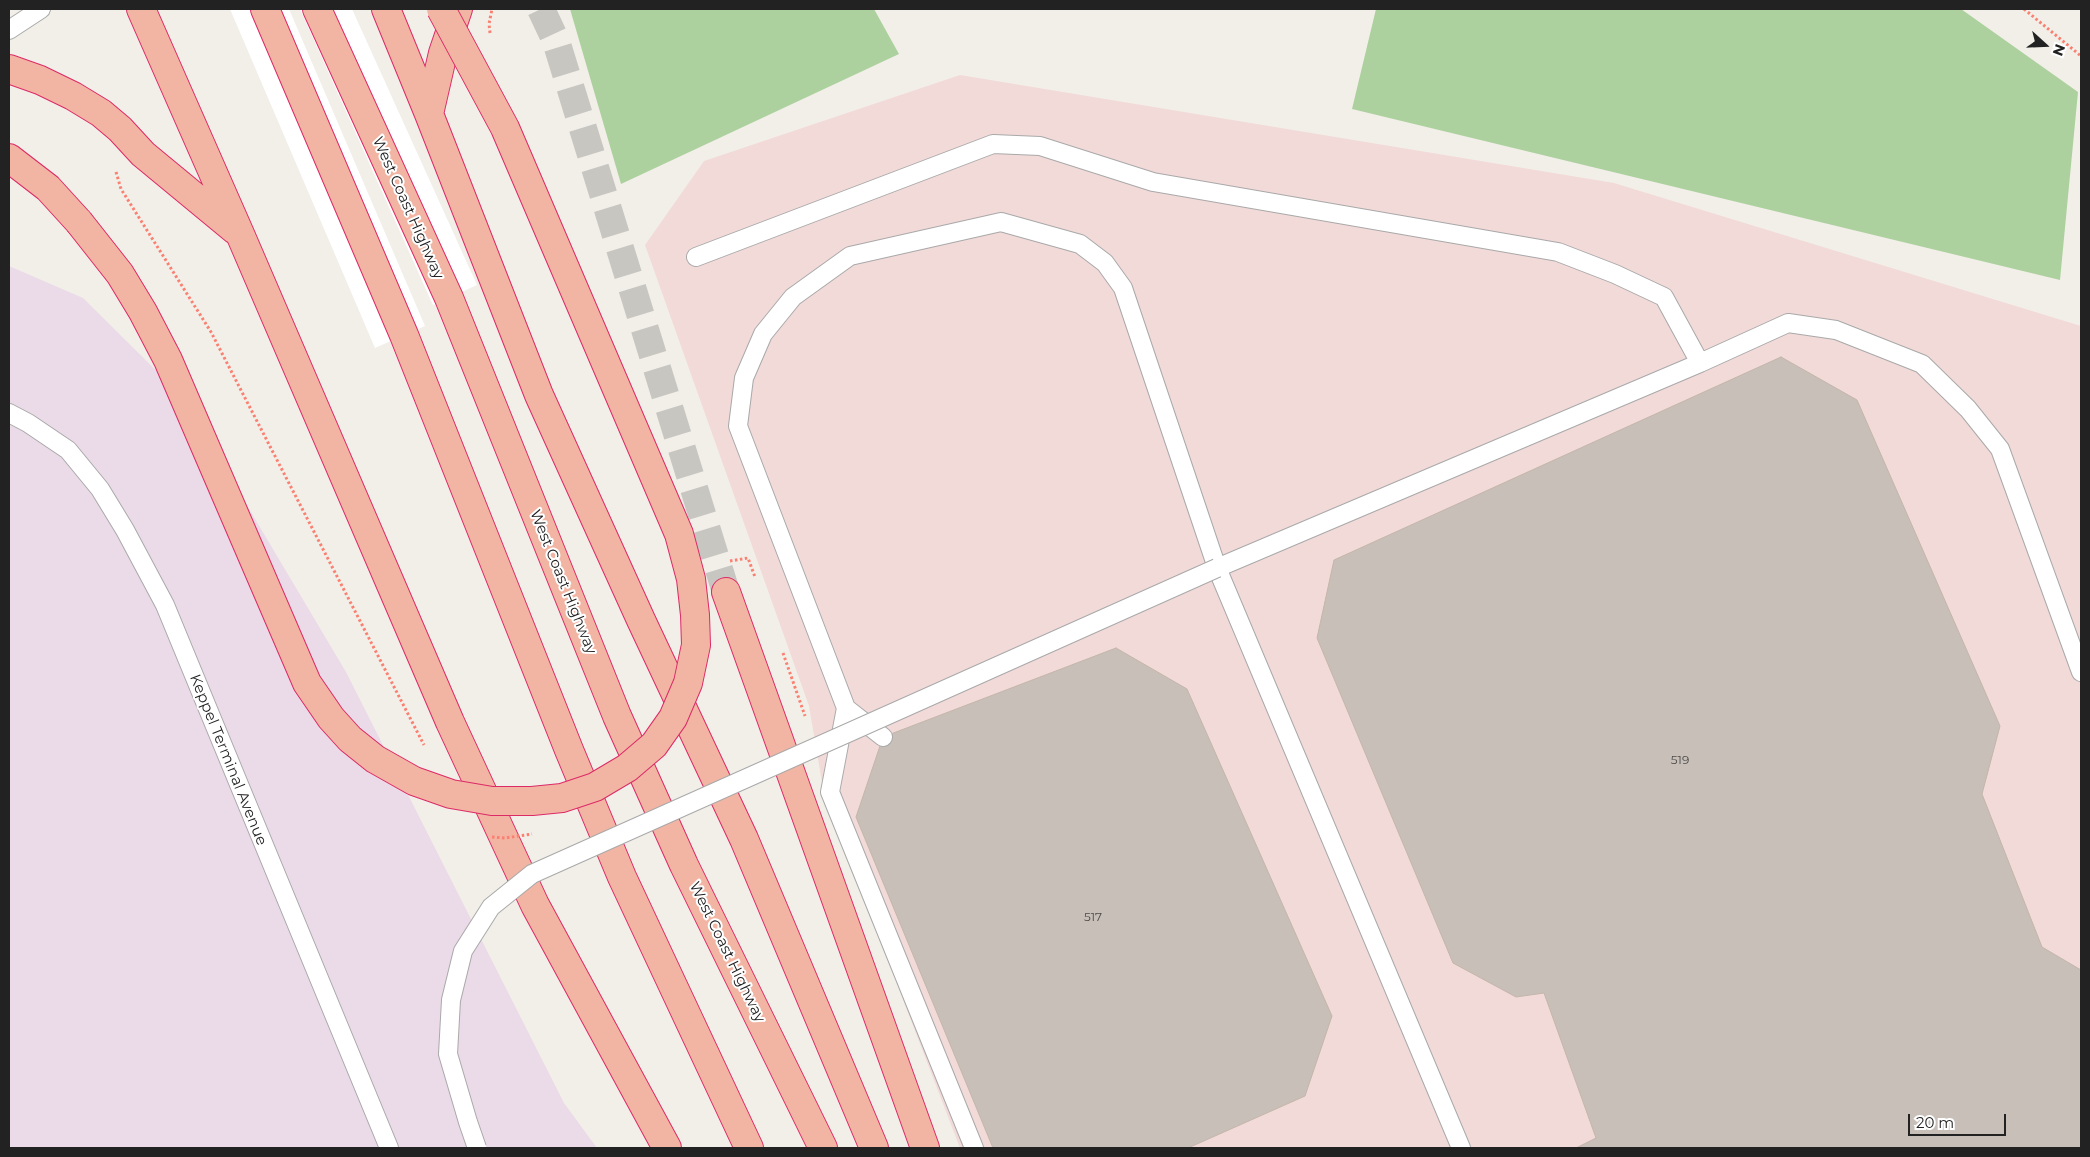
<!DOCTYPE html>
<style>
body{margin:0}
#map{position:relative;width:2090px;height:1157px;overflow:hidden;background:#f2efe9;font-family:Montserrat,sans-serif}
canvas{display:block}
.frame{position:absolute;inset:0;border:10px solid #222;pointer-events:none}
.north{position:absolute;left:2020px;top:20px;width:50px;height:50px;-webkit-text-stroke:4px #fff;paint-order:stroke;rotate:110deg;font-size:14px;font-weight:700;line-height:20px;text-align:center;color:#222}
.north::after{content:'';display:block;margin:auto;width:18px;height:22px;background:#222;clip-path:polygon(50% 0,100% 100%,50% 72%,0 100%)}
.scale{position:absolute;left:1908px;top:1114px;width:98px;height:22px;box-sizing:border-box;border:2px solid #222;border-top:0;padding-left:6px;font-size:15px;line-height:18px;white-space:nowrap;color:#222;-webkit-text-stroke:4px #fff;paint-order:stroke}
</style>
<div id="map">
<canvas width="2090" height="1157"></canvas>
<div class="frame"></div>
<div class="north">N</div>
<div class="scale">20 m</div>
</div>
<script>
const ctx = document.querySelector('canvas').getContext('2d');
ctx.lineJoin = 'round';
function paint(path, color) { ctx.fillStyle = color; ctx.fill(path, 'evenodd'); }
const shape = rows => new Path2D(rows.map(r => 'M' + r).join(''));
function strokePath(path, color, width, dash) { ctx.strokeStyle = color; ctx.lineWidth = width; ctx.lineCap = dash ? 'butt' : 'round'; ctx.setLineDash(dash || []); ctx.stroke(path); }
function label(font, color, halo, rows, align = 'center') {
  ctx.font = font + ' Montserrat,sans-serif'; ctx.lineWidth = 4; ctx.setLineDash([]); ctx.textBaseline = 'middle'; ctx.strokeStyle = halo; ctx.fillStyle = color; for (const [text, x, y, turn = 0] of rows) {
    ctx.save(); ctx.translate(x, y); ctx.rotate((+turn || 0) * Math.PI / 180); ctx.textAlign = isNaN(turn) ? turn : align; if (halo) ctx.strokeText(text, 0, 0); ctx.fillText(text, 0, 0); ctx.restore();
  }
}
paint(shape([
 [960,75,1614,183,2081,326,2081,1148,960,1148,824,794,809,706,645,245,704,161]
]), '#f2dad9');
paint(shape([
 [9,266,83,298,182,396,346,672,564,1103,597,1148,9,1148]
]), '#ebdbe8');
paint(shape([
 [570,9,874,9,899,54,621,184],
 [1376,9,1961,9,2078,92,2060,280,1352,109]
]), '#add19e');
paint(shape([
 [230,9,289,9,425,326,375,348],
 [300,9,352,9,477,285,433,305]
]), '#fff');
const building = shape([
 [1781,357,1857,400,2000,726,1982,794,2042,947,2081,970,2081,1148,1576,1148,1596,1138,1544,993,1516,997,1453,963,1317,638,1334,560,1781,357],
 [1116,648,1187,689,1332,1016,1305,1096,1188,1148,993,1148,856,817,883,737,1116,648]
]);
paint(building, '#c7bfb8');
strokePath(building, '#c4b6ab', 1);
strokePath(shape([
 [541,9,556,41,726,592]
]), '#c8c6c1', 28, [28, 14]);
const service = shape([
 [9,30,41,9],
 [696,257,993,144,1040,146,1153,182,1558,252,1615,274,1664,297,1700,363],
 [9,413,28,423,68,450,100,489,125,530,165,605,389,1148],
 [1217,568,1700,363,1788,323,1836,330,1922,364,1968,409,2000,449,2081,672],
 [846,708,830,792,974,1148],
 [883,737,846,708,738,426,744,378,763,334,793,297,850,256,1001,222,1080,244,1105,263,1123,288,1217,568,1461,1148]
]);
const trunk = shape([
 [141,9,240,234,450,722,535,905,667,1148],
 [265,9,404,335,569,750,622,877,749,1148],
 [317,9,449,298,617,716,684,865,823,1148],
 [386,9,429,114,539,395,641,620,744,839,874,1148],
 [9,69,40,80,73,96,101,113,120,129,143,154,235,230],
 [429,114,443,53,458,9],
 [9,158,48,188,79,222],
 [726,592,925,1148]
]);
strokePath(service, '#a9a9a9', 20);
strokePath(trunk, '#dc2a67', 30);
strokePath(shape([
 [2024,9,2081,56],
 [490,33,489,24,492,9],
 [116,172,121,189,211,332,424,745],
 [730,561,748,558,755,577],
 [783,653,805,716]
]), '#fa8072', 3, [2.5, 2.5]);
strokePath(service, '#fff', 18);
strokePath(trunk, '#f2b4a3', 28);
const serviceBridge = shape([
 [477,1148,468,1122,448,1054,451,1000,463,951,491,907,532,874,1217,568]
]);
const trunkBridge = shape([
 [79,222,120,274,143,312,168,360,307,683,331,718,350,739,375,759,414,781,451,794,492,801,532,801,562,798,595,787,627,768,654,745,673,718,688,683,696,645,695,615,691,579,679,534,505,128,441,9]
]);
strokePath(serviceBridge, '#a9a9a9', 20, []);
strokePath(trunkBridge, '#dc2a67', 30, []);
strokePath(shape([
 [492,837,505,838,532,834]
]), '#fa8072', 3, [2.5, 2.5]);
strokePath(serviceBridge, '#fff', 18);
strokePath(trunkBridge, '#f2b4a3', 28);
label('12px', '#4b4948', null, [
 ["519",1680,760],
 ["517",1093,917]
]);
label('15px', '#222', '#fff', [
 ["West Coast Highway",408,208,66],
 ["West Coast Highway",563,582,68],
 ["Keppel Terminal Avenue",228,760,68],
 ["West Coast Highway",727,952,64]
]);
</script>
